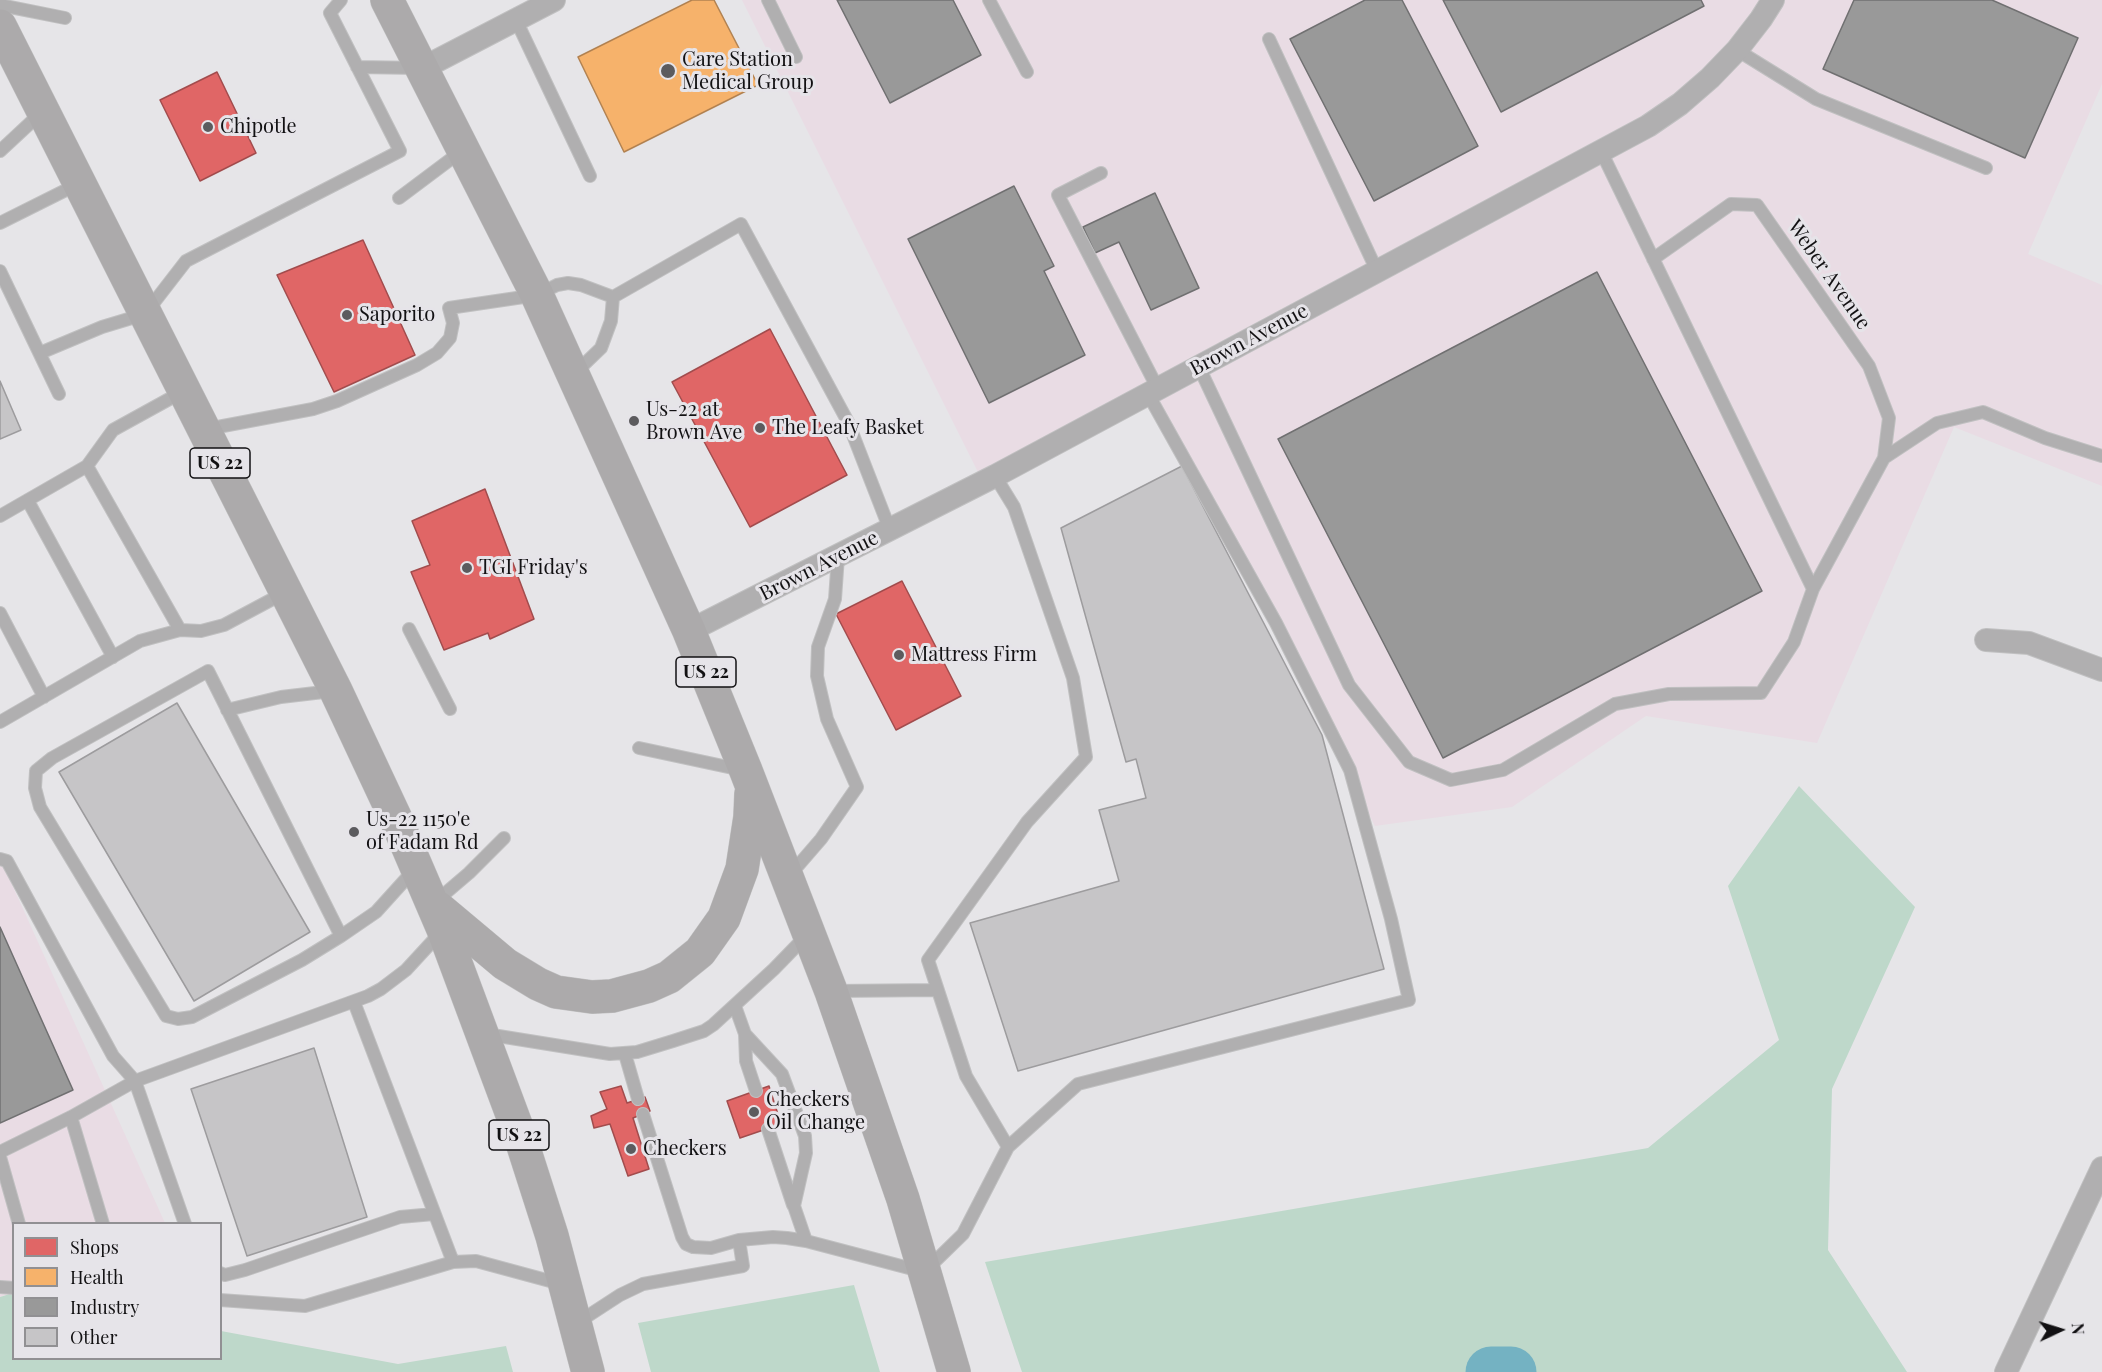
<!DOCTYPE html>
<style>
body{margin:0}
#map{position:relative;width:2102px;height:1372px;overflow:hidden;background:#e6e5e8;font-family:"Playfair Display",serif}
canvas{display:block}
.legend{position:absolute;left:12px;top:1222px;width:210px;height:138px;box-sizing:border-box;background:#e6e4e9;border:2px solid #919093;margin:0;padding:8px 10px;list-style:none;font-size:18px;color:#121113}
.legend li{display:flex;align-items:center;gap:12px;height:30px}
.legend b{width:30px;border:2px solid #919093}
.north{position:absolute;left:2030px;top:1300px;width:60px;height:60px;-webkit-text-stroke:4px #e6e4e9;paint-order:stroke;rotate:86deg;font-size:16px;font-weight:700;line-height:24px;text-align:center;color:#121113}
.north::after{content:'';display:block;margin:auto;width:21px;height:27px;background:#121113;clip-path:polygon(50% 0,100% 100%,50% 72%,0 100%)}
</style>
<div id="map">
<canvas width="2102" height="1372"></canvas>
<ul class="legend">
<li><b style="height:16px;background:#e06666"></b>Shops</li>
<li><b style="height:16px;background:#f6b26b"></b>Health</li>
<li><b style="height:16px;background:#999"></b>Industry</li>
<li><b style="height:16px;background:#c6c5c7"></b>Other</li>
</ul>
<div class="north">N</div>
</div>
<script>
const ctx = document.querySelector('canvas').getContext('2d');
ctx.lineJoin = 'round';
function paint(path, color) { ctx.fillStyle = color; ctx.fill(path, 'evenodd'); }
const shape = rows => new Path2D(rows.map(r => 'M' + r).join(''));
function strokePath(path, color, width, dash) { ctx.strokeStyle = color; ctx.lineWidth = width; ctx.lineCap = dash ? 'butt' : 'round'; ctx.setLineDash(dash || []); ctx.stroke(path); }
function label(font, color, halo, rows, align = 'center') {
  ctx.font = font + ' "Playfair Display",serif'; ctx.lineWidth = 6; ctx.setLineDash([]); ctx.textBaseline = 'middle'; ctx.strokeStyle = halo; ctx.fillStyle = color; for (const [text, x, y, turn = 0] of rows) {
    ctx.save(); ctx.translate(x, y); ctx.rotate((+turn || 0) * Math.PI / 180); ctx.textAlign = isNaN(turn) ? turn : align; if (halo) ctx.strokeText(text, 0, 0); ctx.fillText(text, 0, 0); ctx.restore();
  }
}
paint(shape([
 [742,0,2102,0,2102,84,2028,254,2102,285,2102,486,1954,427,1817,743,1646,716,1512,807,1375,826,1151,387,980,476],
 [0,858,165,1223,14,1224,13,1293,0,1297]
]), '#e9dce4');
paint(shape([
 [1799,786,1915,907,1832,1089,1828,1250,1907,1372,1022,1372,985,1262,1648,1148,1779,1040,1728,886],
 [854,1285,880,1372,651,1372,638,1323],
 [13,1293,14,1358,220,1358,221,1331,398,1364,506,1346,513,1372,0,1372,0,1297]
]), '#bed8ca');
const shops = shape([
 [217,72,256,153,200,181,160,100,217,72],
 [363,240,415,355,334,392,277,275,363,240],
 [770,329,847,475,750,527,672,382,770,329],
 [485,489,534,619,490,639,488,633,444,650,411,572,430,565,412,521,485,489],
 [902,581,961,696,896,730,836,614,902,581],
 [621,1086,627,1103,645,1097,650,1111,633,1118,649,1169,628,1176,610,1124,594,1128,591,1116,607,1109,600,1092,621,1086],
 [769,1086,781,1124,740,1138,727,1101,769,1086]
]);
paint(shops, '#e06666');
strokePath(shops, '#a24c4d', 1.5);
const health = shape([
 [692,0,714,0,758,85,624,152,578,57,692,0]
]);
paint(health, '#f6b26b');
strokePath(health, '#b28251', 1.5);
const industry = shape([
 [837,0,953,0,981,55,890,103,837,0],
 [1365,0,1402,0,1478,146,1374,201,1290,39,1365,0],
 [1443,0,1701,0,1704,6,1501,112,1443,0],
 [1854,0,1992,0,2078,38,2025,158,1823,69,1854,0],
 [1014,186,1054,266,1044,271,1085,355,989,403,908,239,1014,186],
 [1155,193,1199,288,1151,310,1119,242,1095,253,1083,227,1155,193],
 [1597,272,1762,591,1443,758,1278,439,1597,272],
 [0,927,73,1090,0,1123,0,927]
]);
paint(industry, '#999');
strokePath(industry, '#707071', 1.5);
strokePath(shape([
 [1491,1372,1511,1372]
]), '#74b2c2', 51);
const building = shape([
 [0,381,21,430,0,439,0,381],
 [1182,466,1322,735,1384,969,1018,1071,970,923,1119,881,1099,810,1146,798,1136,759,1126,762,1061,528,1182,466],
 [177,703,310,932,194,1001,59,772,177,703],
 [314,1048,367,1217,247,1256,191,1089,314,1048]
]);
paint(building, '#c6c5c7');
strokePath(building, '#9d9c9e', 1.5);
const service = shape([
 [768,0,796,57],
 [989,0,1027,72],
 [0,5,65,18],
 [516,20,590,176],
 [1269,39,1377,271],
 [1737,50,1816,99,1986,168],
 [357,67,419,68],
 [0,151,42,112],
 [1101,173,1058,195,1158,389],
 [399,198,463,150],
 [0,223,78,184],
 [1653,259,1731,204,1757,205,1869,366,1889,418,1884,458,1813,589],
 [0,271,59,394],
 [613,297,741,224,848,422,890,530],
 [40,353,102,327,145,314,186,261,400,151,330,13,341,0],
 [1199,367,1349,685,1409,762,1451,780,1503,770,1615,704,1669,694,1761,693,1794,642,1813,589,1601,151],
 [575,373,601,348,611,321,613,297],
 [207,429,313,409,337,401,417,365,437,353,450,338,453,323,449,308,537,295,557,285,568,283,581,285,613,297],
 [1884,458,1937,423,1983,412,2045,438,2102,456],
 [87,466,180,630],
 [28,501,113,657],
 [0,516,87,466,113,430,182,392],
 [0,613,44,697],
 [409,629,450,709],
 [227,710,281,697,332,691],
 [0,722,140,641,180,630,201,631,224,625,284,593],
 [639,748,742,770],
 [0,859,7,861,113,1056,135,1081,71,1117,0,1152],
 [789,876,821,839,857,787,827,719,817,676,818,647,835,599,838,556],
 [435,902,469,873,504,838],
 [341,936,208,671,52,758,36,771,35,788,40,807,166,1016,178,1019,192,1017,302,960,341,936,376,912,414,870],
 [834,991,938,990],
 [354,1002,453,1262],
 [735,1006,745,1034,746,1061,756,1091],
 [486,1034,610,1054,637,1052,673,1041,704,1031,713,1025,774,969,807,935],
 [745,1034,782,1074,805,1136,806,1153,794,1206,806,1241],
 [625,1054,638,1099],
 [643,1114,682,1237,686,1244,693,1247,711,1248,739,1240,773,1237,787,1238,806,1241,924,1272,963,1234,1008,1147,966,1076,928,960,1027,822,1086,757,1073,678,1014,507,995,476],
 [71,1117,103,1224],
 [768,1129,793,1205],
 [1008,1147,1078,1084,1409,1000,1391,919,1350,770,1276,623,1148,394],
 [0,1157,19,1224],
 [185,1224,135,1081,368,996,381,989,406,970,441,932],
 [220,1273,225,1275,245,1270,400,1217,434,1214],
 [0,1287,14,1288],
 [220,1300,305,1306,453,1262,476,1261,561,1284],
 [577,1323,620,1295,643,1284,743,1266,739,1240]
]);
const minor = shape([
 [423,68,554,0],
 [689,631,995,476,1648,126,1680,104,1710,78,1737,50,1761,19,1773,0],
 [1986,640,2029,643,2102,670],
 [2006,1372,2102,1168]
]);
const trunk = shape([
 [387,0,537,295,689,631,746,771,831,991,903,1199,954,1372],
 [0,26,336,691,395,817,443,929,519,1133,552,1236,588,1372],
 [437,907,505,964,538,984,556,992,592,997,612,996,649,986,669,977,700,952,724,918,742,869,750,817,751,794]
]);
strokePath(service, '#c0c0c1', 14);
strokePath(minor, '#c0c0c1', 24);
strokePath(trunk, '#c0c0c1', 34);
strokePath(service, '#b0afb0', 12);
strokePath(minor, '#b0afb0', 22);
strokePath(trunk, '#acaaab', 33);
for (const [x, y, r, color] of [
 [668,71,8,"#5c5b5e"],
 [208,127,6,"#5c5b5e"],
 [347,315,6,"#5c5b5e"],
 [634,421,6,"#5c5b5e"],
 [760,428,6,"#5c5b5e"],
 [467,568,6,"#5c5b5e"],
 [899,655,6,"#5c5b5e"],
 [354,832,6,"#5c5b5e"],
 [754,1112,6,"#5c5b5e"],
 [631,1149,6,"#5c5b5e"]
]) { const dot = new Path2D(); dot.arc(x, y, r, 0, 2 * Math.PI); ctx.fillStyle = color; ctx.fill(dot); strokePath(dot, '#e6e4e9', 2); }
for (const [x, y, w] of [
 [220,463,60],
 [706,672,60],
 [519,1135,60]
]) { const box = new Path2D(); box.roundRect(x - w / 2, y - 15, w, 30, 4.5); ctx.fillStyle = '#e6e4e9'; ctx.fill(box); strokePath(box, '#121113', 1.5); }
label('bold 18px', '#121113', null, [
 ["US 22",220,463],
 ["US 22",706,672],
 ["US 22",519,1135]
]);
label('20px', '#121113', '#e6e4e9', [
 ["Care Station",682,60],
 ["Medical Group",682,83],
 ["Chipotle",220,127],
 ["Saporito",359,315],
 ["Us-22 at",646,410],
 ["Brown Ave",646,433],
 ["The Leafy Basket",772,428],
 ["TGI Friday's",479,568],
 ["Mattress Firm",911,655],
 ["Us-22 1150'e",366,820],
 ["of Fadam Rd",366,843],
 ["Checkers",766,1100],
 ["Oil Change",766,1123],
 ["Checkers",643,1149]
], 'left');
label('20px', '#121113', '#e6e4e9', [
 ["Weber Avenue",1829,275,55],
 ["Brown Avenue",1249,340,-28],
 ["Brown Avenue",819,566,-27]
]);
</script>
